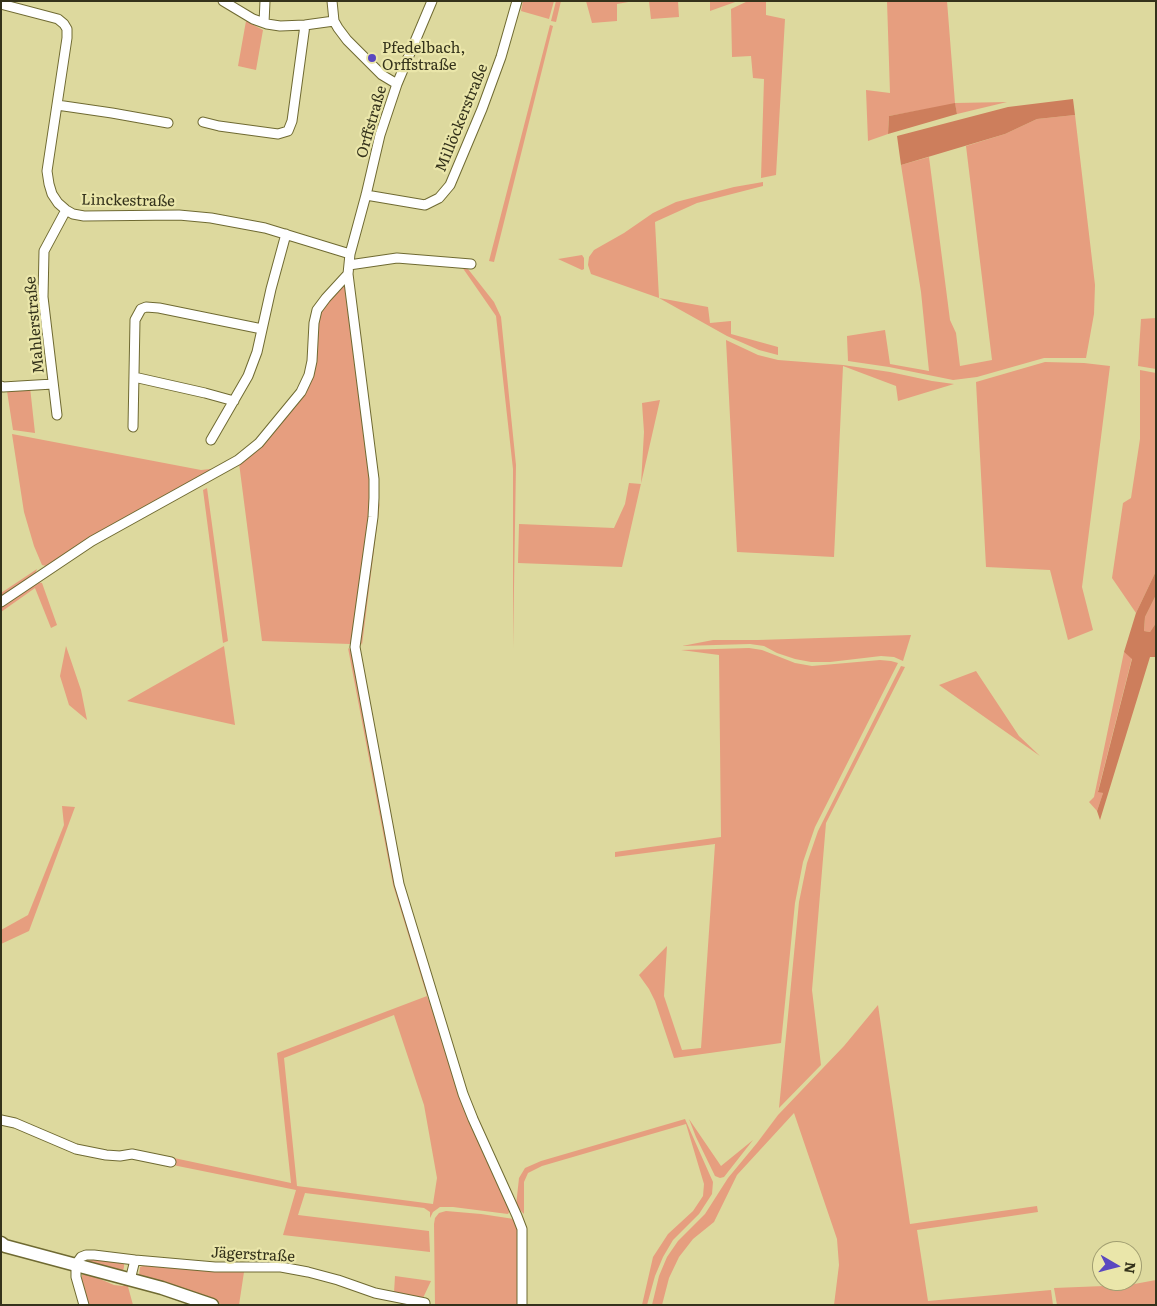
<!DOCTYPE html>
<meta charset="utf-8">
<style>
body{margin:0}
#map{position:relative;width:1157px;height:1306px;overflow:hidden;background:#ddd99e;font-family:Literata,serif}
canvas{display:block}
.frame{position:absolute;inset:0;border:2px solid #34321b;pointer-events:none}
.north{position:absolute;left:1092px;top:1241px;width:50px;height:50px;box-sizing:border-box;background:#eae6aa;border:1px solid #a19e71;border-radius:50%;rotate:98deg;font-size:14px;font-weight:700;line-height:20px;text-align:center;color:#34321b}
.north::after{content:'';display:block;margin:auto;width:18px;height:22px;background:#5a48c0;clip-path:polygon(50% 0,100% 100%,50% 72%,0 100%)}
</style>
<div id="map">
<canvas width="1157" height="1306"></canvas>
<div class="frame"></div>
<div class="north">N</div>
</div>
<script>
const ctx = document.querySelector('canvas').getContext('2d');
ctx.lineJoin = 'round';
function paint(path, color) { ctx.fillStyle = color; ctx.fill(path, 'evenodd'); }
const shape = rows => new Path2D(rows.map(r => 'M' + r).join(''));
function strokePath(path, color, width, dash) { ctx.strokeStyle = color; ctx.lineWidth = width; ctx.lineCap = dash ? 'butt' : 'round'; ctx.setLineDash(dash || []); ctx.stroke(path); }
function label(font, color, halo, rows, align = 'center') {
  ctx.font = font + ' Literata,serif'; ctx.lineWidth = 4.5; ctx.setLineDash([]); ctx.textBaseline = 'middle'; ctx.strokeStyle = halo; ctx.fillStyle = color; for (const [text, x, y, turn = 0] of rows) {
    ctx.save(); ctx.translate(x, y); ctx.rotate((+turn || 0) * Math.PI / 180); ctx.textAlign = isNaN(turn) ? turn : align; if (halo) ctx.strokeText(text, 0, 0); ctx.fillText(text, 0, 0); ctx.restore();
  }
}
paint(shape([
 [523,1,554,1,549,19,521,11],
 [556,1,561,1,556,22,551,21],
 [586,1,634,1,617,4,617,21,592,23],
 [649,1,678,1,679,17,651,19],
 [710,1,738,1,710,11],
 [748,1,766,1,766,15,785,19,776,175,761,178,764,79,753,78,751,56,732,57,731,9],
 [887,1,947,1,955,103,1007,102,957,114,955,104,889,116,888,134,868,141,866,90,890,93],
 [246,21,263,30,256,70,238,66],
 [550,25,553,26,494,262,489,261],
 [1075,115,1095,285,1094,314,1086,358,1044,358,977,377,953,380,889,367,848,361,847,336,885,330,890,364,929,371,921,292,901,165,929,157,950,320,956,333,960,366,992,360,966,146,1005,134,1037,119],
 [763,182,763,186,697,203,655,222,659,298,708,307,710,323,731,321,731,334,778,347,778,355,759,350,727,336,659,298,591,274,588,265,589,257,594,250,624,233,653,213,676,202,734,187],
 [582,255,584,258,584,269,582,270,558,259],
 [462,267,468,269,494,302,501,317,516,465,513,648,513,469,496,316],
 [345,282,347,283,372,497,354,641,350,644,262,641,239,463,303,393,321,312,329,299],
 [1156,318,1156,369,1138,366,1141,319],
 [726,340,758,355,778,360,843,365,890,372,932,381,954,384,898,401,896,386,843,366,834,557,737,552],
 [1045,362,1084,363,1110,366,1082,587,1093,630,1068,640,1050,570,986,567,976,382],
 [1140,370,1156,373,1156,571,1136,613,1112,578,1123,503,1131,498,1140,439],
 [30,387,35,433,13,430,7,391],
 [660,400,622,567,518,563,519,524,614,528,625,504,629,483,641,484,644,432,642,403],
 [12,434,201,470,220,468,50,565,46,566,42,565,34,546,24,512],
 [207,488,228,641,223,643,203,490],
 [380,502,362,645,358,636,375,517],
 [37,569,34,576,1,598,1,593],
 [37,582,42,583,57,625,51,628,35,588,1,612,1,605],
 [1156,595,1156,623,1150,632,1144,631,1145,617],
 [911,635,903,661,894,657,881,656,830,662,811,662,795,659,777,653,764,646,750,644,682,646,713,640,758,640],
 [66,646,81,690,87,720,69,705,60,676],
 [224,646,235,725,127,701],
 [348,648,353,652,397,885,430,995,427,996,429,1001,432,1003,511,1209,508,1214,453,1207,440,1207,433,1212,430,1218,430,1212,424,1208,305,1193,298,1215,429,1231,430,1252,283,1235,296,1190,158,1162,160,1155,291,1183,277,1053,427,996,393,885],
 [394,1015,424,1105,437,1178,433,1204,297,1186,284,1058],
 [749,648,762,650,795,663,812,666,880,660,891,661,898,663,815,827,803,862,795,903,781,1043,674,1058,655,1001,649,989,639,975,667,946,664,996,682,1050,701,1048,715,844,615,857,615,852,721,837,719,655,681,650],
 [1124,652,1132,658,1098,791,1103,793,1097,811,1089,802,1094,797],
 [901,666,905,667,826,823,812,990,821,1065,779,1108,799,902,807,863,818,831],
 [976,671,1019,736,1040,756,939,685],
 [62,806,75,807,29,931,1,944,1,930,28,915,64,825],
 [878,1005,910,1224,1037,1206,1038,1212,917,1230,928,1301,1051,1290,1053,1305,834,1305,839,1265,837,1239,794,1113,737,1175,714,1222,693,1239,679,1257,669,1278,662,1305,652,1305,659,1276,667,1257,678,1241,705,1214,728,1178,757,1143,778,1115,844,1046],
 [685,1119,713,1182,712,1194,699,1214,673,1240,663,1257,655,1276,647,1305,642,1305,653,1257,668,1234,693,1211,703,1196,704,1184,686,1124,542,1166,528,1173,524,1182,524,1214,516,1206,519,1178,525,1168,541,1161],
 [689,1119,721,1166,753,1140,724,1177,720,1178,715,1176,696,1137],
 [446,1211,481,1214,514,1219,520,1230,520,1305,435,1305,434,1224,435,1218,439,1213],
 [89,1259,124,1263,124,1267,123,1271,120,1272,88,1263,88,1261],
 [146,1265,215,1272,244,1272,239,1305,224,1305,142,1279,139,1275,140,1267],
 [87,1273,93,1273,100,1279,114,1285,123,1286,127,1283,133,1305,88,1305,82,1283,82,1275],
 [395,1276,431,1281,423,1298,394,1293],
 [1156,1280,1156,1305,1057,1305,1054,1288,1129,1285]
]), '#e69e7f');
paint(shape([
 [1073,99,1075,115,1037,119,1005,134,901,165,897,136,1008,107],
 [955,103,957,114,888,134,889,116],
 [1156,571,1156,595,1145,617,1144,631,1150,632,1156,623,1156,657,1150,657,1100,820,1097,811,1103,793,1098,792,1132,659,1124,652,1136,613]
]), '#cd7e5c');
const street = shape([
 [223,1,253,19,267,24,280,26,305,25,334,21],
 [332,1,334,21,338,28,347,40,382,75,397,84],
 [432,1,397,84,380,135,366,195,350,254,348,274,374,479,374,498,373,517,355,647,399,884,463,1094,473,1119,517,1216,522,1229,522,1305],
 [1,4,58,19,64,24,67,29,67,38,47,171,49,184,52,194,58,203,66,210,73,214,84,216,179,215,211,218,265,228,350,254],
 [264,23,265,1],
 [57,105,112,113,168,123],
 [203,122,219,126,278,134,288,131,292,121,305,25],
 [366,195,425,205,439,198,450,185,482,109,501,57,517,1],
 [349,265,397,258,471,264],
 [134,377,205,393,234,401],
 [1,386,3,387,53,384],
 [57,415,43,297,44,251,66,210],
 [133,427,135,320,141,309,146,307,159,308,262,329],
 [211,440,248,376,257,352,271,289,286,234],
 [1,602,92,541,238,460,259,443,301,392,309,375,312,361,314,323,317,310,326,298,348,274],
 [1,1120,15,1123,76,1149,106,1155,120,1156,132,1154,171,1162],
 [130,1280,135,1260],
 [84,1305,76,1277,76,1264,81,1257,86,1255,94,1255,135,1260,215,1267,281,1267,308,1272,338,1280,375,1293,425,1303]
]);
const secondary = shape([
 [1,1243,5,1246,162,1288,212,1305]
]);
strokePath(street, '#6f6a32', 11);
strokePath(secondary, '#6f6a32', 15);
strokePath(street, '#fff', 9);
strokePath(secondary, '#fff', 12);
for (const [x, y, r, color] of [
 [372,58,5,"#5a48c0"]
]) { const dot = new Path2D(); dot.arc(x, y, r, 0, 2 * Math.PI); ctx.fillStyle = color; ctx.fill(dot); strokePath(dot, '#eae6aa', 2); }
label('15px', '#34321b', '#eae6aa', [
 ["Pfedelbach,",382,49],
 ["Orffstraße",382,66]
], 'left');
label('15px', '#34321b', '#eae6aa', [
 ["Millöckerstraße",462,118,-68],
 ["Orffstraße",372,122,-74],
 ["Linckestraße",128,201,1],
 ["Mahlerstraße",35,325,-95],
 ["Jägerstraße",253,1255,3]
]);
</script>
